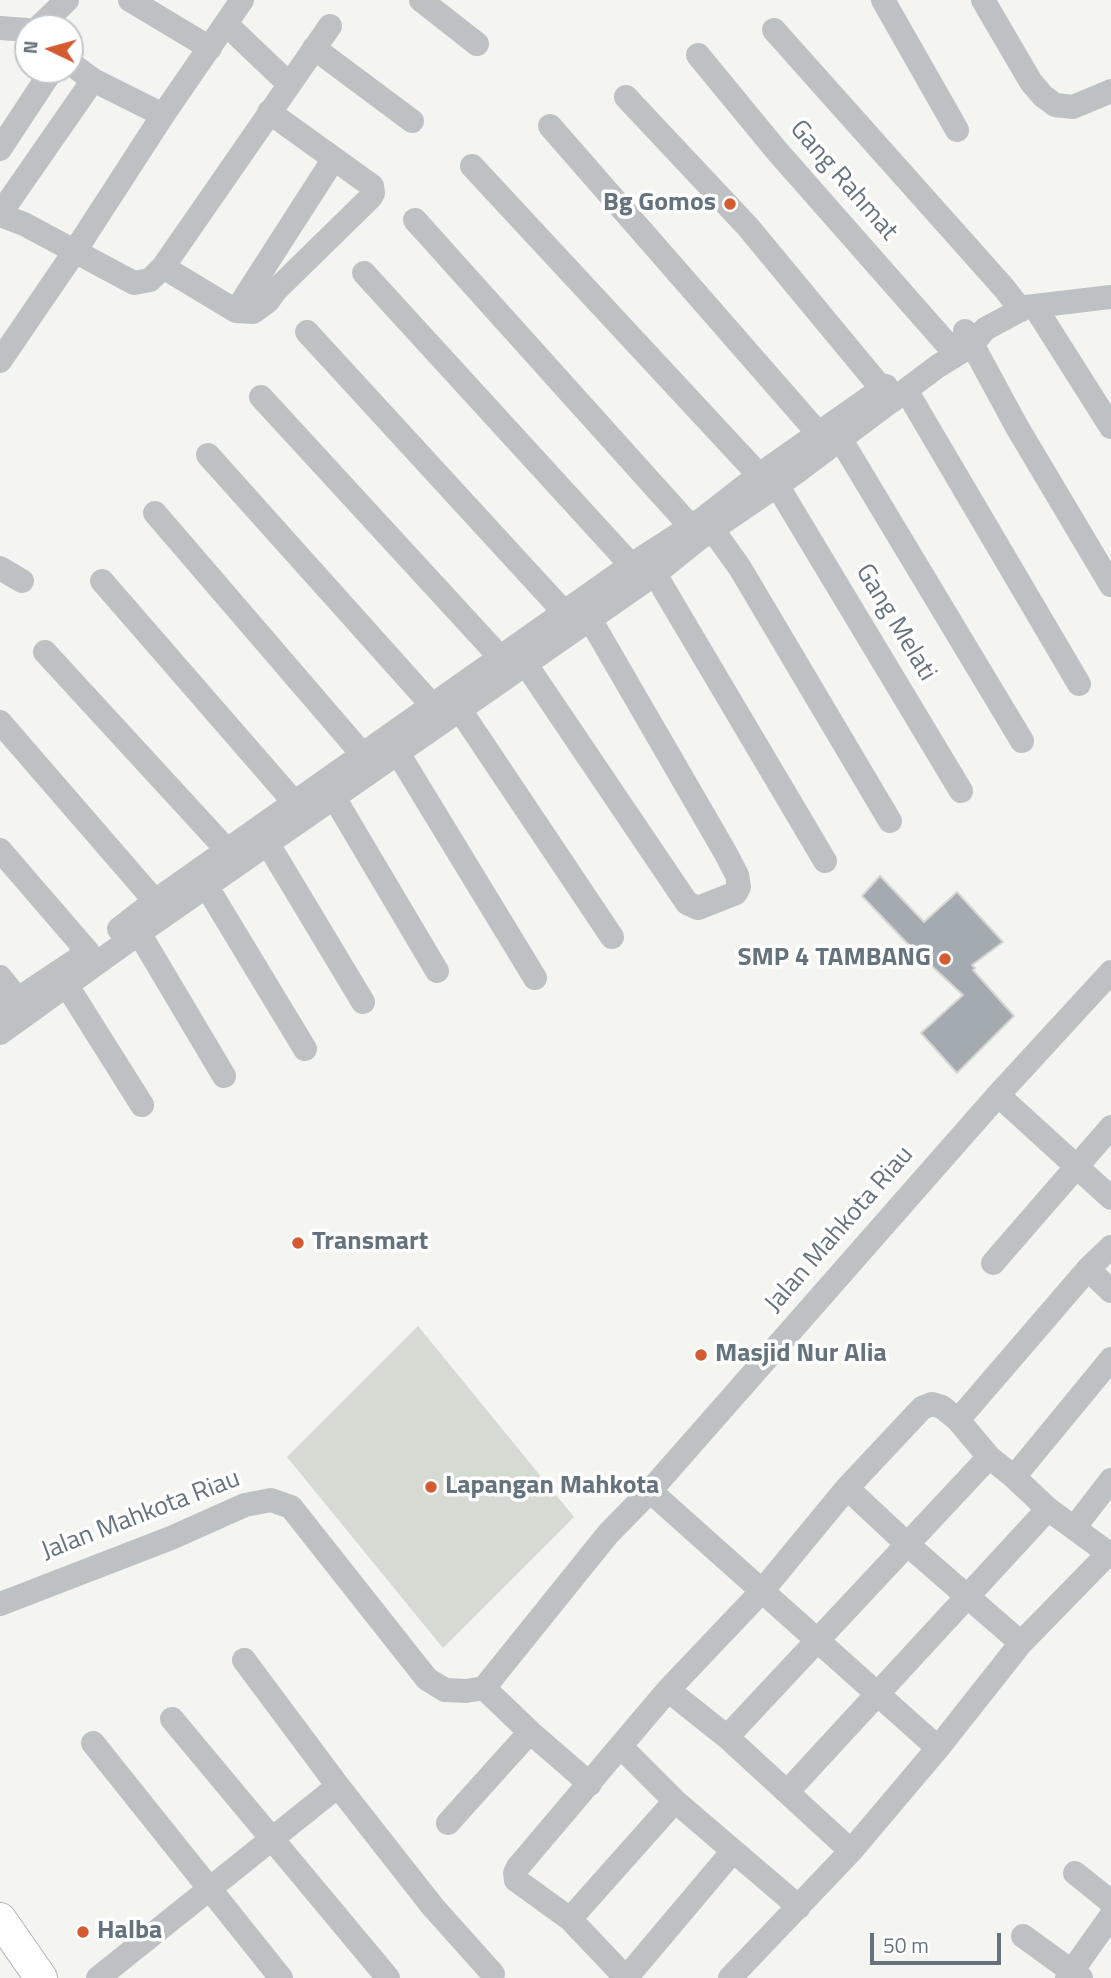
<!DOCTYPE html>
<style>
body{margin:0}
#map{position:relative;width:1111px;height:1978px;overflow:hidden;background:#f4f4f0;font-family:"Titillium Web",sans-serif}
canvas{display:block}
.north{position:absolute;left:14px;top:14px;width:70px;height:70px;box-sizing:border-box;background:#fff;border:2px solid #c1c7cb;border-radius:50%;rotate:275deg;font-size:19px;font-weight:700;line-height:28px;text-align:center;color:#65737e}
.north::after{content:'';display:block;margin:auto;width:24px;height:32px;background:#d35a31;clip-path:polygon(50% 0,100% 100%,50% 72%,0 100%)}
.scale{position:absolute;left:870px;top:1933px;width:131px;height:32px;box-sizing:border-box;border:4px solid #65737e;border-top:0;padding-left:9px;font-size:21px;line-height:24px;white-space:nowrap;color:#65737e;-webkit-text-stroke:5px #fff;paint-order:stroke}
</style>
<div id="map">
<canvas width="1111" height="1978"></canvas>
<div class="north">N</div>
<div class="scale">50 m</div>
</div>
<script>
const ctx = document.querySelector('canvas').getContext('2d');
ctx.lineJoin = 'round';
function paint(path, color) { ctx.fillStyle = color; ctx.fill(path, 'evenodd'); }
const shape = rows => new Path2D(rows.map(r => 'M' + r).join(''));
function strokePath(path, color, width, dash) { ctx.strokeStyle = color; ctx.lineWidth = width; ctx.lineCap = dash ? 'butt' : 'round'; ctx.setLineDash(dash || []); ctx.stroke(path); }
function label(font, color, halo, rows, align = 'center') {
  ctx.font = font + ' "Titillium Web",sans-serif'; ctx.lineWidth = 7; ctx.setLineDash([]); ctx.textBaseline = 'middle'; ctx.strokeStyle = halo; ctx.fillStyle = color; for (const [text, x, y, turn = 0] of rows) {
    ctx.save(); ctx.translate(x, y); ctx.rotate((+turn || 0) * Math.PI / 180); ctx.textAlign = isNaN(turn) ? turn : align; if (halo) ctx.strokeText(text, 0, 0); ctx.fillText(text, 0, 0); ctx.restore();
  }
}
paint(shape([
 [418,1326,574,1517,443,1648,287,1457]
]), '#d5dad2');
const building = shape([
 [880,876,924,922,957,892,1003,942,972,965,975,968,973,970,1014,1016,957,1073,921,1033,963,995,907,943,862,896,880,876]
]);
paint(building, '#a4abb0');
strokePath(building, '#d5d5d3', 2);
const major = shape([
 [0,1919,41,1978]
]);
strokePath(major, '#b1b5b8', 34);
strokePath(shape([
 [130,0,210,48],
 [421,0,477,44],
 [883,0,957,130],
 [983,0,1031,82,1043,96,1055,105,1073,107,1111,91],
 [226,24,289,84],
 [0,28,28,30],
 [38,28,67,0],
 [774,30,1004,288,1021,310],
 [314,48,412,121],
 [698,55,777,151,946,343],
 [70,63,93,80,163,115],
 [626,97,748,227,892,401],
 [550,126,818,433],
 [0,149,52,70],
 [472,166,759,475],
 [0,214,93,80],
 [0,215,24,224,134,283,150,280,163,267,330,26],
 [415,220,700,537],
 [163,267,236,311,253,312,268,301,276,290,371,197,373,193,372,186,269,112],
 [364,273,631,565],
 [1035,307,1111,427],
 [236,311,333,160],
 [965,331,1017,427,1111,585],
 [307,332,564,612],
 [0,361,75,251,163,115,242,0],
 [906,390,1079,684],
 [261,397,500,657,508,669],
 [841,440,1022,741],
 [208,455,432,705,440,719],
 [777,485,961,791],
 [155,513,363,755],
 [705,519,740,568,890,821],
 [0,568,22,581],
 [655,574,825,861],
 [102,581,294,802],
 [45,652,227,850],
 [525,663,687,903,698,908,736,893,739,887,737,875,725,852,590,619],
 [460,710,612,937],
 [0,722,155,901],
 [398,753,535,978],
 [335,799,437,971],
 [268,844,363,1002],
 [0,850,88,952],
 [207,887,305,1049],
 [119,929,155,901,631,565,704,518,759,475,886,386],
 [139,933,224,1076],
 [59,973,142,1105],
 [0,977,17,998],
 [0,1011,78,959],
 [0,1033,139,933,655,574,701,537,798,471,938,366,972,345,985,329,1026,307,1111,297],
 [998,1095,1111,1198],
 [993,1263,1111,1127],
 [1088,1269,1111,1291],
 [958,1420,989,1457,1014,1477,1048,1509,1111,1555],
 [1014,1477,1111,1359],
 [847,1488,908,1545,1021,1643],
 [650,1491,938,1748],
 [1074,1528,1111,1480],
 [0,1604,171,1538,245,1505,271,1500,291,1507,427,1679,445,1690,466,1691,484,1688,608,1534,650,1491,998,1095,1111,972],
 [244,1660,338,1786,433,1907,493,1974],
 [484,1688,530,1732,590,1784],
 [668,1690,727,1737,851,1851],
 [172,1719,388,1978],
 [727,1737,989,1457],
 [93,1743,281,1978],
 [621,1747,675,1801,799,1907],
 [788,1791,1048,1509],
 [448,1823,530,1732],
 [1075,1873,1111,1902],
 [570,1919,675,1801],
 [1023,1936,1081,1978],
 [98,1978,338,1786],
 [626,1978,570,1919,516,1880,515,1873,518,1867,668,1690,762,1591,847,1488,922,1408,932,1404,942,1407,958,1420,1088,1269,1111,1247],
 [626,1978,733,1851],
 [730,1978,851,1851,938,1748,1021,1643,1109,1553],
 [1067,1978,1111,1916]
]), '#bdc1c4', 24);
strokePath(major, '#fff', 32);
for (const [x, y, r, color] of [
 [730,204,7,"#d35a31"],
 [945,959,7,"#d35a31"],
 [298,1243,7,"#d35a31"],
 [701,1355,7,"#d35a31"],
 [431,1487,7,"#d35a31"],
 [83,1932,7,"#d35a31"]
]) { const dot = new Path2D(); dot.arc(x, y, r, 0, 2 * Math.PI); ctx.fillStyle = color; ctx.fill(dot); strokePath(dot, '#fff', 2.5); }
label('26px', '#65737e', '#fff', [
 ["Gang Rahmat",843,181,49],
 ["Gang Melati",895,623,59],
 ["Jalan Mahkota Riau",840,1230,-49],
 ["Jalan Mahkota Riau",141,1516,-21]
]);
label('bold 26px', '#65737e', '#fff', [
 ["Bg Gomos",716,204,"right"],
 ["SMP 4 TAMBANG",931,959,"right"],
 ["Transmart",312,1243],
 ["Masjid Nur Alia",715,1355],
 ["Lapangan Mahkota",445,1487],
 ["Halba",97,1932]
], 'left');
</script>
